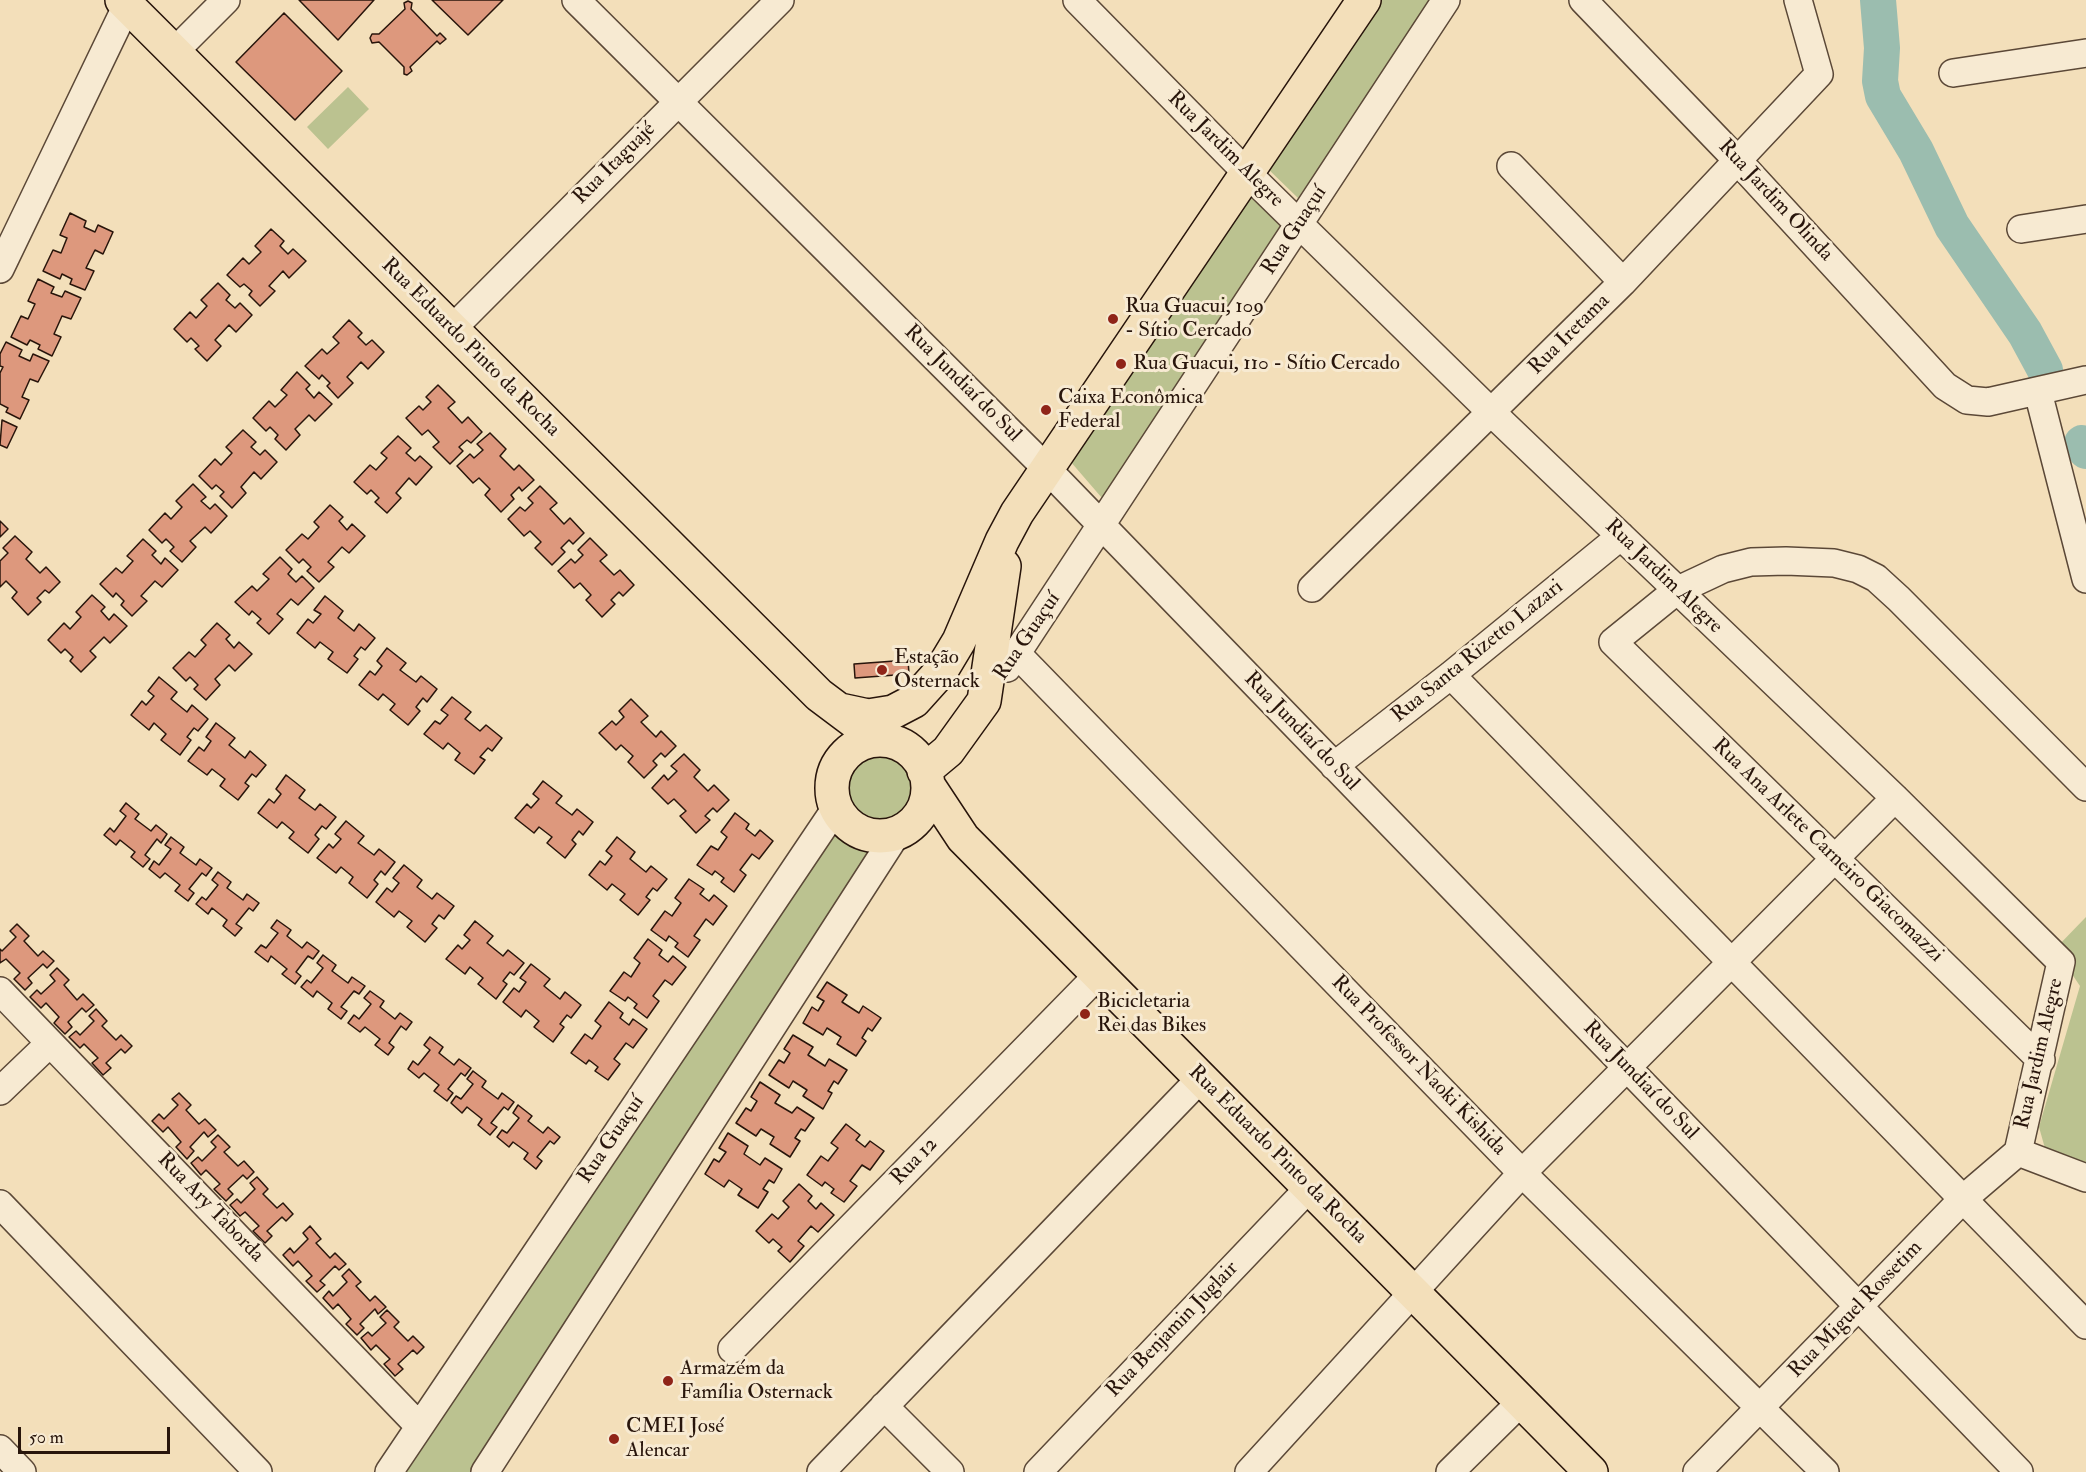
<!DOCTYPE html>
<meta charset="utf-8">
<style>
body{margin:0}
#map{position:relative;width:2086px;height:1472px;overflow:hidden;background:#f3dfba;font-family:"IM FELL Double Pica",serif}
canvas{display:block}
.scale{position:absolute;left:18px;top:1427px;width:152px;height:27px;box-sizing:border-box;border:3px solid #28150b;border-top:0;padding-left:8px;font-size:18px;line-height:21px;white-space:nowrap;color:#28150b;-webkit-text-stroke:4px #f7ead2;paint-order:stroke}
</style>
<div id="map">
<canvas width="2086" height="1472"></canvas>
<div class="scale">50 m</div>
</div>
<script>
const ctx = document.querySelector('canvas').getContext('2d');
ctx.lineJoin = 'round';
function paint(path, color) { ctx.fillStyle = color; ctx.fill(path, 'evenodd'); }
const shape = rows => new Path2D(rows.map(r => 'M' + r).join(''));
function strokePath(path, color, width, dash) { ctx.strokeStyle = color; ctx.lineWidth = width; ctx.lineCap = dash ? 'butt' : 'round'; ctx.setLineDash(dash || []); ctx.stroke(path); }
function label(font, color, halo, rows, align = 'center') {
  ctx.font = font + ' "IM FELL Double Pica",serif'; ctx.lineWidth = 6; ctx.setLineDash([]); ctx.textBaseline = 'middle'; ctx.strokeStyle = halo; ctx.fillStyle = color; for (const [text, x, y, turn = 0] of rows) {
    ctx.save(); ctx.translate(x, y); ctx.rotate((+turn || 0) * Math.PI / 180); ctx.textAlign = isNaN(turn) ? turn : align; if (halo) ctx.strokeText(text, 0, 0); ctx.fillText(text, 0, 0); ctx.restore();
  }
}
paint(shape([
 [1379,0,1434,0,1298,198,1266,167],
 [348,87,369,109,328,149,307,127],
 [1251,195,1280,226,1102,498,1070,461],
 '839 790a41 41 0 1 1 82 0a41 41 0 1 1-82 0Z',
 [835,831,876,851,470,1472,401,1472],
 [2086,917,2086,1167,2046,1152,2039,1127,2080,986,2055,949]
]), '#bbc290');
strokePath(shape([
 [1878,0,1882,48,1880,81,1883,96,1916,151,1952,226,2025,333,2045,370],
 [2082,443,2086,451]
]), '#9bbdaf', 36);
const building = shape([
 [299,0,374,0,338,40,299,0],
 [432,0,503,0,468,35,432,0],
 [408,1,412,3,411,9,437,36,440,33,446,39,440,44,437,41,410,67,412,71,407,75,404,74,404,67,379,42,372,43,370,38,372,34,379,34,405,9,404,3,408,1],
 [284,13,342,71,295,120,236,62,284,13],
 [70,213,86,221,84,227,95,232,98,225,113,232,103,254,95,250,86,268,94,271,85,290,70,284,72,279,62,274,60,279,43,271,53,250,61,253,67,238,60,235,70,213],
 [271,229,284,241,280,246,288,254,293,249,306,261,289,278,283,271,269,286,275,291,260,306,249,295,252,291,244,284,240,287,227,275,243,258,249,264,261,252,255,246,271,229],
 [38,279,54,287,51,293,62,297,65,291,81,298,71,319,62,316,54,334,61,337,52,356,38,349,40,345,30,340,27,345,11,337,21,316,28,319,35,304,28,301,38,279],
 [218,283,230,295,226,300,235,308,240,303,252,315,236,332,229,325,215,340,221,346,207,361,195,349,199,346,191,338,187,342,174,329,190,312,196,318,207,306,201,300,218,283],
 [349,320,362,333,358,337,366,345,372,340,384,352,368,369,361,362,347,377,353,383,338,398,327,386,330,383,322,375,319,379,305,366,322,349,327,354,339,343,333,337,349,320],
 [6,342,22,350,19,356,30,361,33,354,49,361,38,382,30,379,22,397,29,400,20,419,6,412,8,408,0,404,0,373,3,367,0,366,0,354,6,342],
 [297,372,310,385,306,389,314,398,319,392,332,404,315,421,309,415,295,429,300,435,286,450,275,439,278,435,270,427,266,431,253,418,269,401,275,407,287,395,281,390,297,372],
 [438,385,455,402,448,408,462,423,468,417,482,432,471,443,467,440,459,447,463,451,450,464,433,447,439,442,428,430,422,435,406,418,419,406,423,410,431,402,426,397,438,385],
 [2,420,17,427,7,448,0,445,2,420],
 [243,430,256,442,251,447,260,455,265,450,277,462,261,479,254,472,241,487,246,493,232,508,220,496,224,492,216,485,212,489,199,476,215,459,221,465,232,453,226,447,243,430],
 [490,433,506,449,500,456,514,470,519,465,534,480,522,491,519,487,511,495,514,499,501,512,485,495,490,489,479,478,473,483,457,466,470,454,474,458,483,450,477,444,490,433],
 [398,436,411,448,406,453,415,461,420,456,432,467,416,485,409,478,396,493,401,498,387,513,375,502,379,498,371,490,367,494,354,482,370,465,376,470,387,458,381,453,398,436],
 [193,484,206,497,201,501,210,509,215,504,227,516,211,533,205,527,190,541,196,547,182,562,170,551,174,547,166,539,162,543,149,530,165,513,171,519,182,507,176,501,193,484],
 [540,486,557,503,550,509,564,524,570,518,584,533,573,544,569,540,561,548,565,552,552,565,535,548,541,542,530,531,524,536,508,519,520,507,525,511,533,503,528,498,540,486],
 [330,505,343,517,339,521,347,530,352,524,365,536,349,553,342,547,328,562,334,567,319,582,307,571,311,567,303,559,299,563,286,550,302,534,308,539,319,527,314,522,330,505],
 [0,521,8,529,0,537,0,521],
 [15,536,32,552,26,559,40,573,46,567,60,582,49,593,45,590,37,598,41,602,28,615,12,598,17,592,6,581,0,587,0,561,8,553,3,548,15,536],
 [590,538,607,555,600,561,614,575,620,570,634,585,623,596,619,592,611,600,615,604,602,617,586,600,591,595,580,583,574,588,558,571,571,559,575,563,583,555,578,550,590,538],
 [143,539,156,551,152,555,161,564,165,558,178,570,162,587,155,581,141,596,147,601,132,616,121,605,124,601,116,593,113,597,100,584,116,568,122,573,133,561,127,556,143,539],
 [280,557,292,569,288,574,296,582,302,576,314,588,298,605,291,599,277,614,283,619,269,634,257,623,261,619,252,611,249,615,235,602,252,586,257,591,269,579,263,574,280,557],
 [92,595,105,607,101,611,109,620,114,614,127,626,110,643,104,637,90,651,96,657,81,672,70,661,73,657,65,649,61,653,48,640,64,623,70,629,81,617,76,612,92,595],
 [325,596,343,611,338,618,354,631,359,624,375,638,365,650,361,647,354,656,358,659,347,673,328,659,333,652,320,642,315,648,297,633,308,619,313,623,321,614,314,610,325,596],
 [217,623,230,635,226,639,234,648,239,642,252,654,235,671,229,665,215,679,220,685,206,700,194,689,198,685,190,677,186,681,173,668,189,652,195,657,206,645,201,640,217,623],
 [387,648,406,663,400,670,416,682,421,676,437,689,427,702,423,698,416,707,420,711,408,725,390,710,395,704,383,694,378,700,359,685,370,671,375,675,382,666,377,661,387,648],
 [908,660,909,674,855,678,854,664,908,660],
 [159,677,177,692,171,699,187,712,192,705,208,719,198,731,194,728,187,737,191,740,180,755,161,740,166,734,154,723,149,730,131,715,142,701,146,705,154,696,148,691,159,677],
 [452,697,471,712,465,719,480,731,486,725,502,738,492,751,488,748,480,757,485,760,474,774,455,760,460,753,448,743,443,749,424,734,435,721,440,724,448,715,441,710,452,697],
 [631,699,648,716,641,722,656,737,661,731,676,746,665,757,661,753,653,761,657,765,644,778,628,762,633,756,621,745,616,750,599,733,612,721,616,725,624,717,619,711,631,699],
 [216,723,235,738,229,745,245,758,250,751,266,765,256,777,252,774,245,783,249,786,238,800,220,786,225,779,212,769,207,775,188,761,199,747,204,751,211,741,206,737,216,723],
 [684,754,700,770,694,777,708,791,714,785,729,800,717,812,713,808,705,816,710,820,696,833,680,816,686,811,674,799,668,804,652,788,664,775,668,780,677,771,671,766,684,754],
 [286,775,305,790,299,798,315,810,320,804,336,817,326,829,322,826,315,835,319,839,308,853,289,838,294,832,282,822,277,828,258,813,269,799,274,803,281,794,276,789,286,775],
 [543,781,562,796,556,803,572,815,577,809,593,822,583,835,579,831,572,840,576,844,565,858,547,843,552,837,539,827,534,833,515,818,527,804,531,808,539,799,533,794,543,781],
 [126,803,139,814,135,819,151,831,156,825,167,834,161,843,157,839,145,855,150,859,143,867,131,857,135,852,120,840,116,845,104,835,110,828,114,832,126,816,120,811,126,803],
 [735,813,749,824,746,829,755,836,760,830,773,841,759,859,752,854,740,870,746,875,734,892,721,882,724,878,715,871,712,875,697,865,711,846,718,850,727,837,721,832,735,813],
 [346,821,364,836,358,843,374,855,379,849,395,862,385,875,381,871,374,880,378,884,367,898,349,883,353,877,341,867,336,873,317,858,329,844,333,848,341,839,335,834,346,821],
 [171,837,184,847,180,853,196,865,200,859,212,868,206,876,202,873,189,889,194,893,188,901,175,891,180,885,165,873,160,878,149,869,154,861,159,865,171,849,165,845,171,837],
 [617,837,635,852,630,859,646,872,651,866,667,879,657,891,653,888,646,897,650,900,638,915,620,900,625,894,612,884,607,890,589,875,600,861,605,865,612,856,606,851,617,837],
 [404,865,422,880,417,887,432,899,437,893,454,906,444,919,439,915,432,924,437,928,425,942,407,927,412,921,399,911,394,917,376,902,387,888,392,892,399,883,393,878,404,865],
 [218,872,231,882,227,888,243,900,247,894,259,903,253,911,249,908,236,924,242,928,235,936,223,926,227,920,212,908,208,914,196,904,202,897,206,900,218,885,212,880,218,872],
 [689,879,704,889,700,894,709,901,714,895,727,906,713,925,706,919,694,936,700,940,688,957,675,947,678,943,669,936,666,941,651,930,665,911,672,916,681,903,675,898,689,879],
 [277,920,291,930,287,936,302,948,307,942,319,951,313,959,308,956,296,972,301,976,295,984,282,974,287,969,271,956,268,962,255,952,261,945,266,948,278,933,271,928,277,920],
 [475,921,493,936,487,943,503,956,508,950,524,963,514,975,510,972,503,981,507,984,496,999,478,984,483,978,470,967,465,974,446,959,458,945,462,949,470,940,464,935,475,921],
 [17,924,29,936,24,941,38,956,43,951,54,961,47,968,43,964,28,978,32,983,25,990,14,979,20,973,6,959,0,963,0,949,2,951,16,937,10,931,17,924],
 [648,939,662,950,659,955,668,962,673,956,686,967,672,985,665,980,653,996,659,1001,647,1018,634,1008,637,1004,628,997,625,1001,610,991,624,972,631,977,640,963,634,958,648,939],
 [323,955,336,965,332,971,348,983,352,977,365,986,359,994,354,991,341,1007,347,1011,341,1019,328,1009,332,1003,317,991,313,997,301,987,307,980,311,983,323,968,317,963,323,955],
 [531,964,550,979,544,986,560,999,565,992,581,1005,571,1018,567,1015,560,1024,564,1027,553,1042,534,1027,539,1021,526,1010,521,1017,503,1002,514,988,519,992,526,982,520,978,531,964],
 [57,968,69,980,64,985,77,1000,83,994,94,1005,86,1012,82,1008,68,1022,72,1027,65,1034,54,1023,59,1017,46,1003,41,1008,30,997,37,990,41,994,55,981,50,975,57,968],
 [827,982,847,995,842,1002,859,1013,863,1006,881,1018,872,1031,868,1028,862,1038,866,1041,856,1056,837,1044,841,1037,827,1028,823,1035,803,1023,812,1007,818,1011,824,1001,817,997,827,982],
 [370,991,384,1001,380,1007,395,1019,400,1013,412,1022,406,1030,401,1026,389,1043,394,1047,388,1055,375,1045,380,1039,365,1027,360,1032,348,1023,354,1015,359,1019,371,1004,364,998,370,991],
 [609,1002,623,1013,620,1018,629,1025,633,1019,647,1029,633,1048,626,1043,614,1059,620,1064,608,1080,595,1071,598,1067,589,1060,586,1064,571,1053,585,1034,592,1039,601,1026,595,1021,609,1002],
 [96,1009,107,1021,102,1026,116,1040,121,1035,132,1046,125,1053,121,1049,106,1063,111,1068,103,1075,92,1063,98,1058,84,1044,80,1048,69,1037,76,1031,80,1035,94,1021,89,1016,96,1009],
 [793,1035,813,1047,808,1055,825,1066,829,1059,847,1070,838,1084,834,1081,828,1091,832,1093,823,1109,803,1096,807,1090,793,1081,789,1088,769,1075,779,1060,784,1063,790,1053,784,1049,793,1035],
 [430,1037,443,1047,439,1053,454,1065,459,1059,471,1068,465,1076,461,1073,448,1089,453,1093,447,1101,434,1091,439,1085,424,1073,419,1078,408,1069,413,1061,418,1065,430,1050,424,1045,430,1037],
 [473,1071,486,1081,482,1087,498,1099,502,1093,514,1102,508,1110,504,1107,491,1123,497,1127,490,1135,478,1125,482,1119,467,1107,462,1113,451,1103,456,1096,461,1099,473,1084,467,1079,473,1071],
 [760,1082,780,1095,775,1103,792,1113,797,1107,814,1118,805,1131,801,1129,795,1138,800,1141,790,1157,770,1144,774,1137,761,1129,756,1136,736,1123,746,1108,751,1111,757,1101,751,1097,760,1082],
 [179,1093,191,1105,186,1110,199,1124,205,1119,216,1130,208,1137,204,1132,190,1147,194,1151,187,1159,176,1147,181,1142,168,1127,163,1132,152,1121,159,1114,164,1119,178,1105,172,1099,179,1093],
 [518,1105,532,1116,528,1121,543,1133,548,1127,560,1137,554,1144,550,1141,537,1157,542,1161,536,1169,524,1159,528,1153,513,1142,509,1147,497,1137,502,1130,507,1133,519,1118,513,1113,518,1105],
 [846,1124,860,1135,856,1140,865,1147,870,1141,884,1151,870,1170,862,1165,850,1181,857,1186,844,1202,831,1193,834,1189,825,1182,822,1186,807,1175,821,1156,828,1161,838,1148,831,1143,846,1124],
 [728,1133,748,1146,744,1154,760,1165,765,1158,782,1169,774,1183,769,1180,763,1189,768,1192,758,1208,738,1195,742,1189,729,1180,724,1187,705,1174,714,1159,719,1162,726,1152,719,1148,728,1133],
 [218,1135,230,1147,224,1152,238,1166,244,1161,254,1172,247,1179,243,1175,228,1189,233,1194,226,1201,214,1189,220,1184,206,1170,201,1175,191,1163,198,1157,202,1161,216,1147,211,1142,218,1135],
 [257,1177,268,1189,263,1194,277,1208,283,1203,293,1214,286,1221,282,1217,267,1231,272,1236,265,1243,253,1231,259,1226,245,1212,240,1216,230,1205,237,1199,241,1203,255,1189,250,1183,257,1177],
 [799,1184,812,1196,808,1201,816,1209,821,1203,834,1215,818,1232,811,1226,798,1241,804,1246,790,1262,778,1251,782,1247,773,1239,769,1243,756,1231,772,1214,778,1219,789,1207,783,1201,799,1184],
 [310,1226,321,1239,316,1243,330,1258,335,1253,346,1264,339,1270,335,1266,320,1281,325,1285,317,1292,306,1281,312,1276,298,1261,293,1266,283,1255,290,1248,294,1253,308,1239,303,1233,310,1226],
 [349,1269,361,1282,356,1286,370,1301,375,1296,386,1307,378,1314,375,1309,360,1324,364,1328,357,1335,346,1324,351,1319,338,1304,333,1309,323,1298,329,1291,333,1296,347,1282,342,1276,349,1269],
 [387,1310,399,1322,394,1327,408,1341,413,1336,424,1347,417,1354,413,1350,398,1364,403,1369,395,1376,384,1364,390,1359,376,1345,371,1350,361,1338,368,1332,372,1336,386,1323,380,1317,387,1310]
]);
paint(building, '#dd987d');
strokePath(building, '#28150b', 1.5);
const minor = shape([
 [576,0,1047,469,2019,1472],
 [1077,0,1247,173,1491,412,1895,798,2061,962,2018,1152,2086,1178],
 [1583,0,1738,161,1945,386,1967,400,1988,402,2086,380],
 [174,52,226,0],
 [1953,73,2086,53],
 [1511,166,1623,282],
 [2021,229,2086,219],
 [0,269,127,5],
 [452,329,780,0],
 [2038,392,2086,579],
 [1312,588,1623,282,1819,74,1798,0],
 [1017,654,1522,1173,1825,1472],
 [1007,668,1446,0],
 [1451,675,2086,1325],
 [1334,766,1451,675,1621,536],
 [0,991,419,1426],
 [2041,1060,1613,642,1676,591,1723,569,1751,562,1786,561,1834,563,1858,569,1876,578,1899,599,2086,787],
 [0,1091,50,1043],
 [0,1204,258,1472],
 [732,1349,1098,975],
 [884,1406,950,1472],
 [0,1449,22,1472],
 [389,1472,836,808],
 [485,1472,897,833],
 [821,1472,1201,1078],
 [1038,1472,1309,1188],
 [1249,1472,1522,1173,1895,798],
 [1450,1472,1521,1402],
 [1697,1472,1963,1199,2018,1152]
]);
const major = shape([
 [122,0,819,695,879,740],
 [840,710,868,716,893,712,914,701,941,671,959,641,1002,541,1017,513,1364,0],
 '832 788a48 48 0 1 1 96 0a48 48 0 1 1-96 0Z',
 [924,771,948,751,984,701,1004,566],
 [928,785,963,838,1591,1472]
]);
strokePath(minor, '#5b4837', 30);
strokePath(major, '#28150b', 36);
strokePath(minor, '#f7ead2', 27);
strokePath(major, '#f3dfba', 33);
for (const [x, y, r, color] of [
 [1113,319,6,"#8f2418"],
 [1121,364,6,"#8f2418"],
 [1046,410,6,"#8f2418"],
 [882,670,6,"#8f2418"],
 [1085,1014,6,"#8f2418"],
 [668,1381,6,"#8f2418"],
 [614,1439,6,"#8f2418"]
]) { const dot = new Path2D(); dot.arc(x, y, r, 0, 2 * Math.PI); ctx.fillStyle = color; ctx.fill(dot); strokePath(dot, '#f7ead2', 2); }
label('21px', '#28150b', '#f7ead2', [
 ["Rua Jardim Alegre",1225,150,45],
 ["Rua Itaguajé",615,164,-45],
 ["Rua Jardim Olinda",1775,201,47],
 ["Rua Guaçuí",1295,231,-57],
 ["Rua Iretama",1570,335,-45],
 ["Rua Eduardo Pinto da Rocha",470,348,45],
 ["Rua Jundiaí do Sul",962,384,45],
 ["Rua Jardim Alegre",1663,577,44],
 ["Rua Guaçuí",1028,637,-56],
 ["Rua Santa Rizetto Lazari",1478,652,-39],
 ["Rua Jundiaí do Sul",1301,732,46],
 ["Rua Ana Arlete Carneiro Giacomazzi",1827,851,44],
 ["Rua Jardim Alegre",2040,1054,-77],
 ["Rua Professor Naoki Kishida",1418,1066,46],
 ["Rua Jundiaí do Sul",1640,1081,46],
 ["Rua Guaçuí",612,1140,-56],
 ["Rua Eduardo Pinto da Rocha",1277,1155,45],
 ["Rua 12",915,1162,-46],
 ["Rua Ary Taborda",210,1208,46],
 ["Rua Miguel Rossetim",1856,1310,-46],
 ["Rua Benjamin Juglair",1173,1330,-46]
]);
label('21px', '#28150b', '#f7ead2', [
 ["Rua Guacui, 109",1125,307],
 ["- Sítio Cercado",1125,331],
 ["Rua Guacui, 110 - Sítio Cercado",1133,364],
 ["Caixa Econômica",1058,398],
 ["Federal",1058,422],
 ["Estação",894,658],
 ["Osternack",894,682],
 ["Bicicletaria",1097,1002],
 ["Rei das Bikes",1097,1026],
 ["Armazém da",680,1369],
 ["Família Osternack",680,1393],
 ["CMEI José",626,1427],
 ["Alencar",626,1451]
], 'left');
</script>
